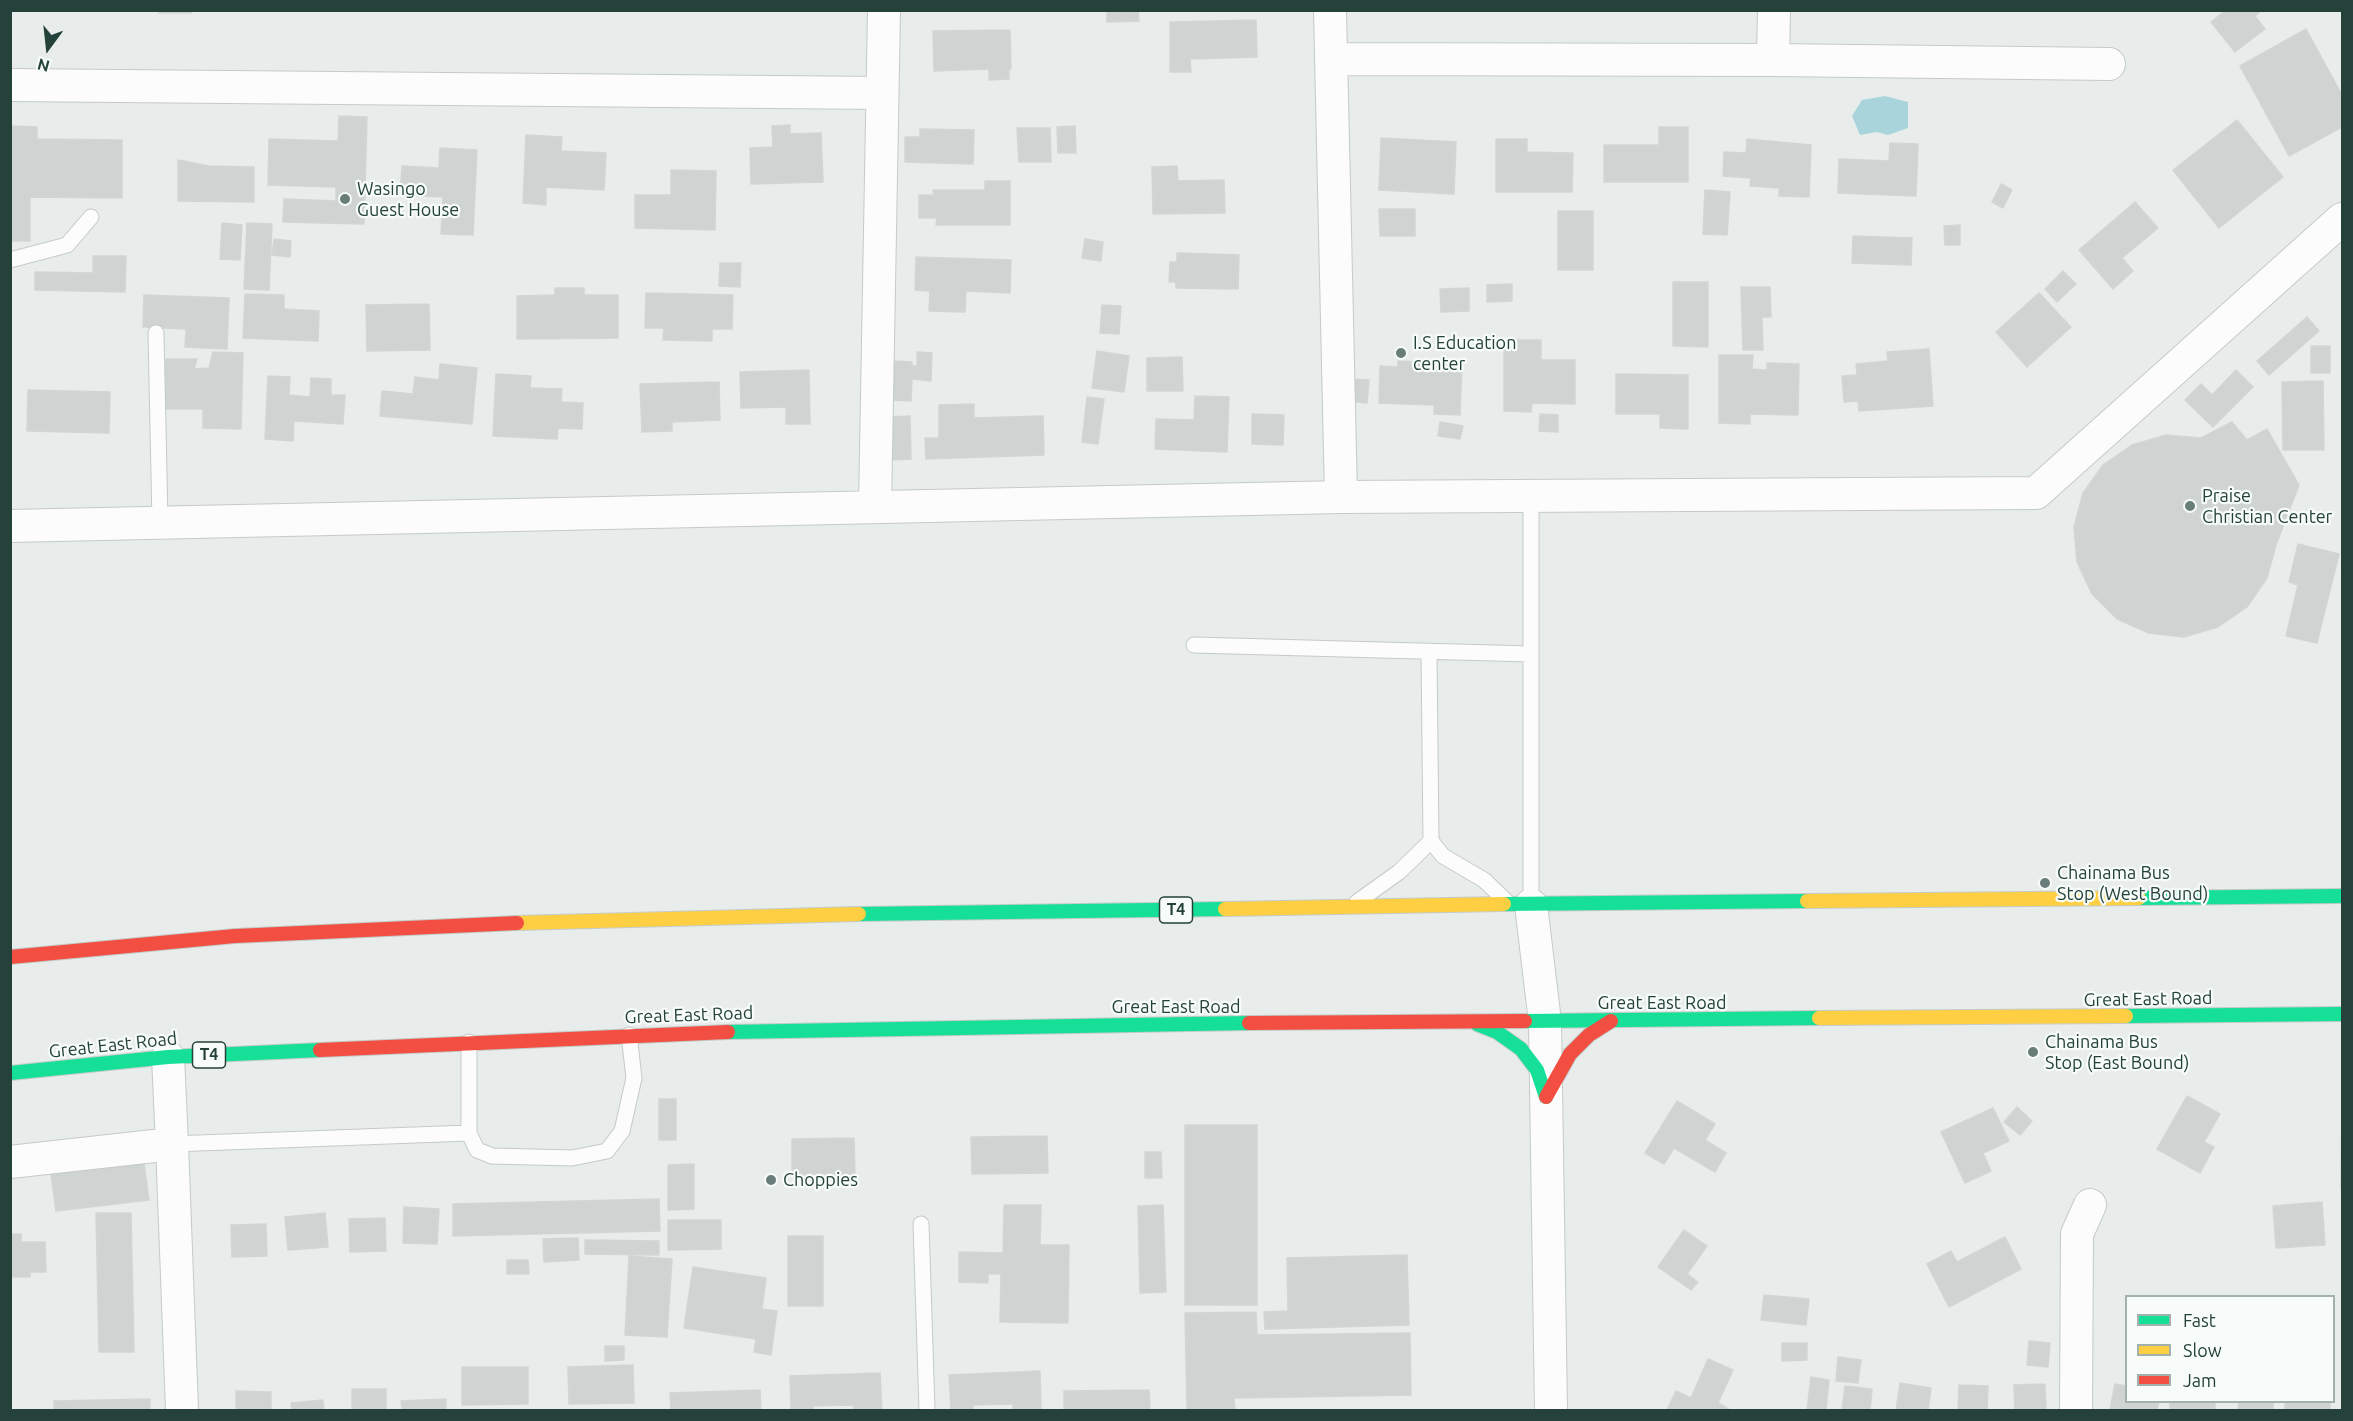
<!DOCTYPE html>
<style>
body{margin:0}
#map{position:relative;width:2353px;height:1421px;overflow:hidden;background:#e8edeb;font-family:Ubuntu,sans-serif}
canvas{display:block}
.frame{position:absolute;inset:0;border:12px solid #24423a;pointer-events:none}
.legend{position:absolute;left:2125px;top:1295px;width:210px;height:108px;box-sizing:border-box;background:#f7fbf9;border:2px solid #a3b1ad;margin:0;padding:8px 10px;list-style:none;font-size:18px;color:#24423a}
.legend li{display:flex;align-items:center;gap:12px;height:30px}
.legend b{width:30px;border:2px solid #a3b1ad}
.north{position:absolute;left:18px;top:18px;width:60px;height:60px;-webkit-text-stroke:4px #f7fbf9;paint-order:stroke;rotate:195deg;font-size:16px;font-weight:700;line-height:24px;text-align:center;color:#24423a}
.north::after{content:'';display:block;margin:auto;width:21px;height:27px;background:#24423a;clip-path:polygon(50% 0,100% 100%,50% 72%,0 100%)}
</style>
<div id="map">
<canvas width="2353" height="1421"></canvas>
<div class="frame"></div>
<ul class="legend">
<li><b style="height:8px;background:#16e098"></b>Fast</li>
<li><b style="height:8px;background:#ffcf43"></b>Slow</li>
<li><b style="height:8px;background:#f24e42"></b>Jam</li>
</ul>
<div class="north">N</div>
</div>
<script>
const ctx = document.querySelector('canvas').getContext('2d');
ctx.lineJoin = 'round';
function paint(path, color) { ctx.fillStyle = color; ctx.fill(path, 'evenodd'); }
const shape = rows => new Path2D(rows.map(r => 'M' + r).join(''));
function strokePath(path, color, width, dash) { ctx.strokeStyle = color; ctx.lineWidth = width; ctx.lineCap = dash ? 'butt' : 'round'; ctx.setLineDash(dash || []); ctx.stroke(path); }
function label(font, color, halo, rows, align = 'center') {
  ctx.font = font + ' Ubuntu,sans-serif'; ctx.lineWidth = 4.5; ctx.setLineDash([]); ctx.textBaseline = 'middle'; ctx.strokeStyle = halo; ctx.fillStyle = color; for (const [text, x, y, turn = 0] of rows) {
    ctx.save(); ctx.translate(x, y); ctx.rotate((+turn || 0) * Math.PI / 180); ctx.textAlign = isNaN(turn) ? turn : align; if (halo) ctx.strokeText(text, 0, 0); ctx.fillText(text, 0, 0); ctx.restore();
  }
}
paint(shape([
 [1885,96,1908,102,1908,128,1888,135,1877,132,1860,135,1852,116,1862,100]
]), '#a9d4db');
const building = shape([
 [159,10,191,10,191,13,159,13,159,10],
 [1107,10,1138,10,1139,21,1107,22,1107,10],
 [2226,10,2262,10,2255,16,2265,29,2235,52,2211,22,2226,10],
 [1256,20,1257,57,1190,59,1191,72,1170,72,1170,22,1256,20],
 [2306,29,2342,95,2342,127,2289,156,2240,66,2306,29],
 [1010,30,1011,68,1009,69,1009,79,989,80,989,69,934,71,933,31,1010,30],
 [339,116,367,117,364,224,283,222,284,199,336,201,336,187,268,185,269,139,338,141,339,116],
 [2237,120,2283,177,2219,228,2173,170,2237,120],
 [790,125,790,134,821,133,823,182,751,184,750,148,773,147,772,126,790,125],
 [10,126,37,127,37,139,122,140,122,198,30,197,30,241,10,241,10,126],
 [1075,126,1076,153,1058,153,1057,127,1075,126],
 [1659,127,1688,127,1688,182,1604,182,1604,145,1659,145,1659,127],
 [1017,128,1050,128,1051,162,1019,162,1017,128],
 [920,129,974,130,973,164,905,162,905,137,920,137,920,129],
 [526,135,562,137,561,151,606,153,604,190,546,187,546,205,523,203,526,135],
 [1381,138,1456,142,1454,194,1379,190,1381,138],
 [1496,139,1527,139,1527,152,1573,153,1572,192,1496,192,1496,139],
 [1747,139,1811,145,1809,197,1779,196,1779,188,1750,186,1751,178,1723,176,1724,152,1746,153,1747,139],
 [1890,143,1918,144,1916,196,1838,193,1839,159,1889,161,1890,143],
 [440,148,477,150,473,235,441,234,443,197,400,195,402,166,439,168,440,148],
 [178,160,209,166,254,167,254,202,178,201,178,160],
 [1177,166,1178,181,1224,180,1225,213,1153,214,1152,167,1177,166],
 [671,170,716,171,715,230,635,228,635,195,671,195,671,170],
 [985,181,1010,181,1010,225,936,225,937,218,919,218,919,195,934,195,933,190,985,190,985,181],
 [2001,184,2012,190,2003,208,1992,202,2001,184],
 [1705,190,1730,192,1727,235,1703,234,1705,190],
 [2135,202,2158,228,2122,258,2133,271,2113,289,2079,250,2135,202],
 [1379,209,1415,209,1415,236,1380,236,1379,209],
 [1558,211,1593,211,1593,270,1558,270,1558,211],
 [222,223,242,225,240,260,220,259,222,223],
 [247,223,272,224,269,290,244,289,247,223],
 [1960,225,1960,245,1945,245,1944,226,1960,225],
 [1853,236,1912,238,1911,265,1852,263,1853,236],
 [274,239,291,241,290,257,272,255,274,239],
 [1085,239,1103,242,1101,261,1082,258,1085,239],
 [1177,253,1239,255,1238,289,1176,288,1176,282,1169,282,1170,262,1177,262,1177,253],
 [93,256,126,256,125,292,35,290,35,272,93,273,93,256],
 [916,257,1011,260,1010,293,966,291,965,312,929,311,930,291,915,290,916,257],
 [720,263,741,263,740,287,719,286,720,263],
 [2063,271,2076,284,2057,302,2045,289,2063,271],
 [1673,282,1708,282,1708,347,1673,346,1673,282],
 [1512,284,1512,301,1487,302,1487,285,1512,284],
 [1741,287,1770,287,1771,317,1762,317,1763,350,1743,350,1741,287],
 [555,288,584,288,584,295,618,295,618,338,517,339,517,296,555,295,555,288],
 [1469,288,1469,311,1441,312,1440,289,1469,288],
 [646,293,733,295,732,329,712,329,712,341,663,340,664,328,645,328,646,293],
 [2039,293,2071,327,2027,367,1996,332,2039,293],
 [245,294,284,295,284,309,319,311,318,341,243,338,245,294],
 [144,295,229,298,227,349,185,347,186,329,143,327,144,295],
 [429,304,430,350,367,351,366,305,429,304],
 [1102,305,1121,306,1119,334,1100,333,1102,305],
 [2307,317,2319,331,2269,375,2257,361,2307,317],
 [1504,340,1541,340,1541,360,1575,360,1575,404,1532,403,1531,412,1504,411,1504,340],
 [2311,346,2330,346,2330,373,2311,373,2311,346],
 [1929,349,1933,406,1859,411,1858,401,1844,402,1842,376,1857,375,1856,364,1888,361,1887,352,1929,349],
 [1097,351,1129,356,1124,392,1092,388,1097,351],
 [213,352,243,353,241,429,203,428,203,409,165,409,166,359,197,359,194,369,209,368,213,352],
 [917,352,932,353,931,381,912,379,911,401,890,400,891,361,912,362,912,366,917,366,917,352],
 [1719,355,1753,355,1752,369,1767,370,1767,363,1799,364,1798,415,1750,414,1750,424,1719,423,1719,355],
 [1182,357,1183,391,1147,391,1147,358,1182,357],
 [1398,361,1462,364,1460,415,1434,414,1434,405,1379,403,1380,366,1398,367,1398,361],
 [440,364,477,368,472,424,380,416,382,391,413,394,415,377,439,380,440,364],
 [809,370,810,424,786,424,786,407,741,408,740,372,809,370],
 [2236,370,2253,387,2213,427,2185,400,2201,384,2212,395,2236,370],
 [496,374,531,376,530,388,562,389,561,402,583,403,582,429,558,428,557,439,493,436,496,374],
 [1616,374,1688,375,1688,429,1660,428,1660,414,1616,414,1616,374],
 [268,376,290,377,289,395,310,397,311,378,331,379,331,395,345,395,343,424,294,421,293,441,265,439,268,376],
 [1348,379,1369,380,1367,403,1346,401,1348,379],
 [2323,381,2324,450,2283,450,2282,382,2323,381],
 [719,382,720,420,672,422,672,431,642,432,640,384,719,382],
 [28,390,110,392,109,433,27,431,28,390],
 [1195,396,1229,397,1227,452,1155,449,1156,419,1194,420,1195,396],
 [1087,397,1104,399,1098,444,1082,442,1087,397],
 [974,404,974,418,1043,416,1044,455,926,459,925,438,939,438,939,405,974,404],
 [1252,414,1284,415,1283,445,1252,444,1252,414],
 [1540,414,1558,415,1558,432,1539,431,1540,414],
 [910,416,911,459,891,460,890,417,910,416],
 [1440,422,1463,426,1460,439,1438,436,1440,422],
 [2232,422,2247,440,2267,429,2299,485,2276,545,2267,578,2247,607,2218,627,2184,637,2149,633,2117,619,2092,594,2077,562,2074,527,2083,493,2103,465,2132,445,2166,435,2201,438,2232,422],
 [2298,544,2339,554,2317,643,2286,636,2298,585,2289,582,2298,544],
 [2342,1089,2342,1189,2341,1189,2342,1089],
 [2187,1096,2220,1114,2204,1142,2214,1147,2200,1173,2157,1149,2187,1096],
 [659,1099,676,1099,676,1140,659,1140,659,1099],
 [1677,1101,1715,1124,1705,1140,1726,1153,1715,1172,1674,1148,1664,1164,1645,1153,1677,1101],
 [2017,1107,2032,1121,2020,1135,2004,1122,2017,1107],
 [1993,1108,2009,1141,1983,1153,1991,1171,1965,1183,1941,1132,1993,1108],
 [1185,1125,1257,1125,1257,1305,1185,1305,1185,1125],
 [1047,1136,1048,1173,972,1174,971,1137,1047,1136],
 [854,1138,855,1175,792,1176,792,1139,854,1138],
 [1145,1152,1161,1152,1162,1178,1145,1178,1145,1152],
 [144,1163,149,1200,56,1211,51,1174,144,1163],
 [694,1164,694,1209,668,1210,668,1165,694,1164],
 [659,1199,660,1231,453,1236,453,1204,659,1199],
 [2322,1202,2325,1245,2276,1248,2273,1206,2322,1202],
 [1004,1205,1041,1205,1040,1245,1069,1245,1068,1323,1000,1322,1001,1274,988,1274,988,1283,959,1282,959,1252,1003,1253,1004,1205],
 [1163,1205,1166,1292,1140,1293,1138,1206,1163,1205],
 [404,1207,439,1209,437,1244,403,1243,404,1207],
 [96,1213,131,1213,134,1352,99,1352,96,1213],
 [325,1213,328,1247,288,1250,285,1217,325,1213],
 [385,1218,386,1251,350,1252,349,1219,385,1218],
 [668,1220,721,1220,721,1249,668,1250,668,1220],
 [266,1224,267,1256,232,1257,231,1225,266,1224],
 [1684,1230,1707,1246,1687,1274,1698,1282,1691,1290,1658,1267,1684,1230],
 [10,1234,21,1234,21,1242,45,1242,46,1272,30,1272,30,1277,10,1277,10,1234],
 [788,1236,823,1236,823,1306,788,1306,788,1236],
 [2005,1237,2021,1269,1949,1307,1927,1264,1951,1251,1957,1262,2005,1237],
 [578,1238,579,1260,544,1262,543,1239,578,1238],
 [585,1240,659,1241,659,1255,585,1254,585,1240],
 [1407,1255,1409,1325,1265,1329,1264,1312,1288,1311,1287,1258,1407,1255],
 [629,1256,672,1259,667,1337,625,1335,629,1256],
 [507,1260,528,1260,529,1274,507,1274,507,1260],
 [693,1267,766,1278,762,1309,777,1311,771,1355,754,1352,756,1339,684,1328,693,1267],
 [1764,1295,1809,1299,1806,1325,1761,1320,1764,1295],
 [1256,1312,1257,1335,1410,1333,1411,1395,1234,1398,1235,1410,1187,1410,1185,1313,1256,1312],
 [2029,1341,2050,1343,2048,1367,2027,1365,2029,1341],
 [1782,1343,1807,1343,1807,1360,1782,1361,1782,1343],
 [605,1346,624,1346,624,1360,605,1361,605,1346],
 [1838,1357,1861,1360,1858,1383,1836,1381,1838,1357],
 [1708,1359,1733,1370,1718,1403,1730,1410,1667,1410,1676,1391,1691,1398,1708,1359],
 [633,1365,634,1403,569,1404,568,1367,633,1365],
 [462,1367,528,1367,528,1404,462,1405,462,1367],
 [1040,1371,1041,1410,1013,1410,1013,1404,973,1405,973,1410,951,1410,949,1375,1040,1371],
 [880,1373,882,1410,854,1410,853,1405,813,1406,813,1410,791,1410,790,1376,880,1373],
 [1811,1377,1829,1380,1826,1410,1807,1410,1811,1377],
 [1900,1383,1931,1388,1928,1410,1896,1410,1900,1383],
 [2045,1384,2046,1410,2015,1410,2014,1385,2045,1384],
 [2115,1384,2126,1386,2126,1402,2159,1402,2157,1410,2110,1410,2115,1384],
 [1959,1385,1988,1386,1987,1410,1958,1410,1959,1385],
 [1845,1386,1872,1389,1870,1410,1842,1410,1845,1386],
 [352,1389,386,1389,386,1410,352,1410,352,1389],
 [760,1390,761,1410,671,1410,670,1393,760,1390],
 [1149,1390,1150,1410,1064,1410,1064,1391,1149,1390],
 [236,1391,271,1392,271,1410,236,1410,236,1391],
 [150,1399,150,1410,54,1410,54,1401,150,1399],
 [446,1399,446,1410,402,1410,401,1401,446,1399],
 [323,1400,324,1410,292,1410,291,1403,323,1400],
 [2170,1402,2215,1402,2215,1410,2170,1410,2170,1402],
 [2239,1402,2273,1402,2273,1410,2238,1410,2239,1402],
 [2285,1402,2330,1402,2330,1410,2285,1410,2285,1402]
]);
paint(building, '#cfd4d2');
strokePath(building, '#d1d6d4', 1.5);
const lane = shape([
 [10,260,67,245,91,217],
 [156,333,160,522],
 [1531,497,1531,905],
 [1194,645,1531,654],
 [1429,651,1431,841,1443,856,1484,880,1507,902],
 [1357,902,1399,872,1431,841],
 [469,1133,477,1150,492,1156,572,1158,607,1151,622,1131,634,1078,629,1035],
 [172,1144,469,1133,469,1042],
 [921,1224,927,1410]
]);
const street = shape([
 [1330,10,1341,497],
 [1331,59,1773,60,2109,64],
 [1773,60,1774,10],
 [10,85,882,93],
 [875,507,884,10],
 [10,526,1341,497,2036,493,2342,219],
 [1531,905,1545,1022,1551,1410],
 [168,1057,172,1144],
 [10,1162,172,1144,182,1410],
 [2076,1410,2077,1234,2090,1205]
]);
const fast = shape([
 [2139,898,2342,896],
 [1504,904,1807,901],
 [859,914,1225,909],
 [2126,1016,2342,1014],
 [1525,1021,1819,1018],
 [1477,1024,1497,1032,1521,1049,1537,1070,1546,1097],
 [728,1032,1249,1023],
 [10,1073,168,1057,320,1050]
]);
const slow = shape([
 [1807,901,2139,898],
 [1225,909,1504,904],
 [517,923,859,914],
 [1819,1018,2126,1016]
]);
const jam = shape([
 [10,957,235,936,517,923],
 [1249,1023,1525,1021],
 [320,1050,728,1032],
 [1546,1097,1570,1054,1589,1035,1611,1021]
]);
strokePath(lane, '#c5cac8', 17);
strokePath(street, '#c5cac8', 34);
strokePath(fast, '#c3ccc9', 16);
strokePath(slow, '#c3ccc9', 16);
strokePath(jam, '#c3ccc9', 16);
strokePath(lane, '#fcfcfc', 15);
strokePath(street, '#fcfcfc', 32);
strokePath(fast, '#16e098', 14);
strokePath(slow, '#ffcf43', 14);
strokePath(jam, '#f24e42', 14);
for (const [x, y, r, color] of [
 [345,199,6,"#697e78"],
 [1401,353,6,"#697e78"],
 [2190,506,6,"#697e78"],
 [2045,883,6,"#697e78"],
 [2033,1052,6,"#697e78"],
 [771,1180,6,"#697e78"]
]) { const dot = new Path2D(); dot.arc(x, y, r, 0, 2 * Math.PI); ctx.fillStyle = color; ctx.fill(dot); strokePath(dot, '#f7fbf9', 2); }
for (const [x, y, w] of [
 [1176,910,33],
 [209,1055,33]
]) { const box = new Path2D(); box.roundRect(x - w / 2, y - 13, w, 26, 4.5); ctx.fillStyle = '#f7fbf9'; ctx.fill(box); strokePath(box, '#24423a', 1.5); }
label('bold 16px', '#24423a', null, [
 ["T4",1176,910],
 ["T4",209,1055]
]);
label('18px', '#24423a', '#f7fbf9', [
 ["Wasingo",357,189],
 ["Guest House",357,210],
 ["I.S Education",1413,343],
 ["center",1413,364],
 ["Praise",2202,496],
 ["Christian Center",2202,517],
 ["Chainama Bus",2057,873],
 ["Stop (West Bound)",2057,894],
 ["Chainama Bus",2045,1042],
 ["Stop (East Bound)",2045,1063],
 ["Choppies",783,1180]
], 'left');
label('18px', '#24423a', '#f7fbf9', [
 ["Great East Road",2148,999,-1],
 ["Great East Road",1662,1003],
 ["Great East Road",1176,1007],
 ["Great East Road",689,1015,-2],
 ["Great East Road",113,1045,-6]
]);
</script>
